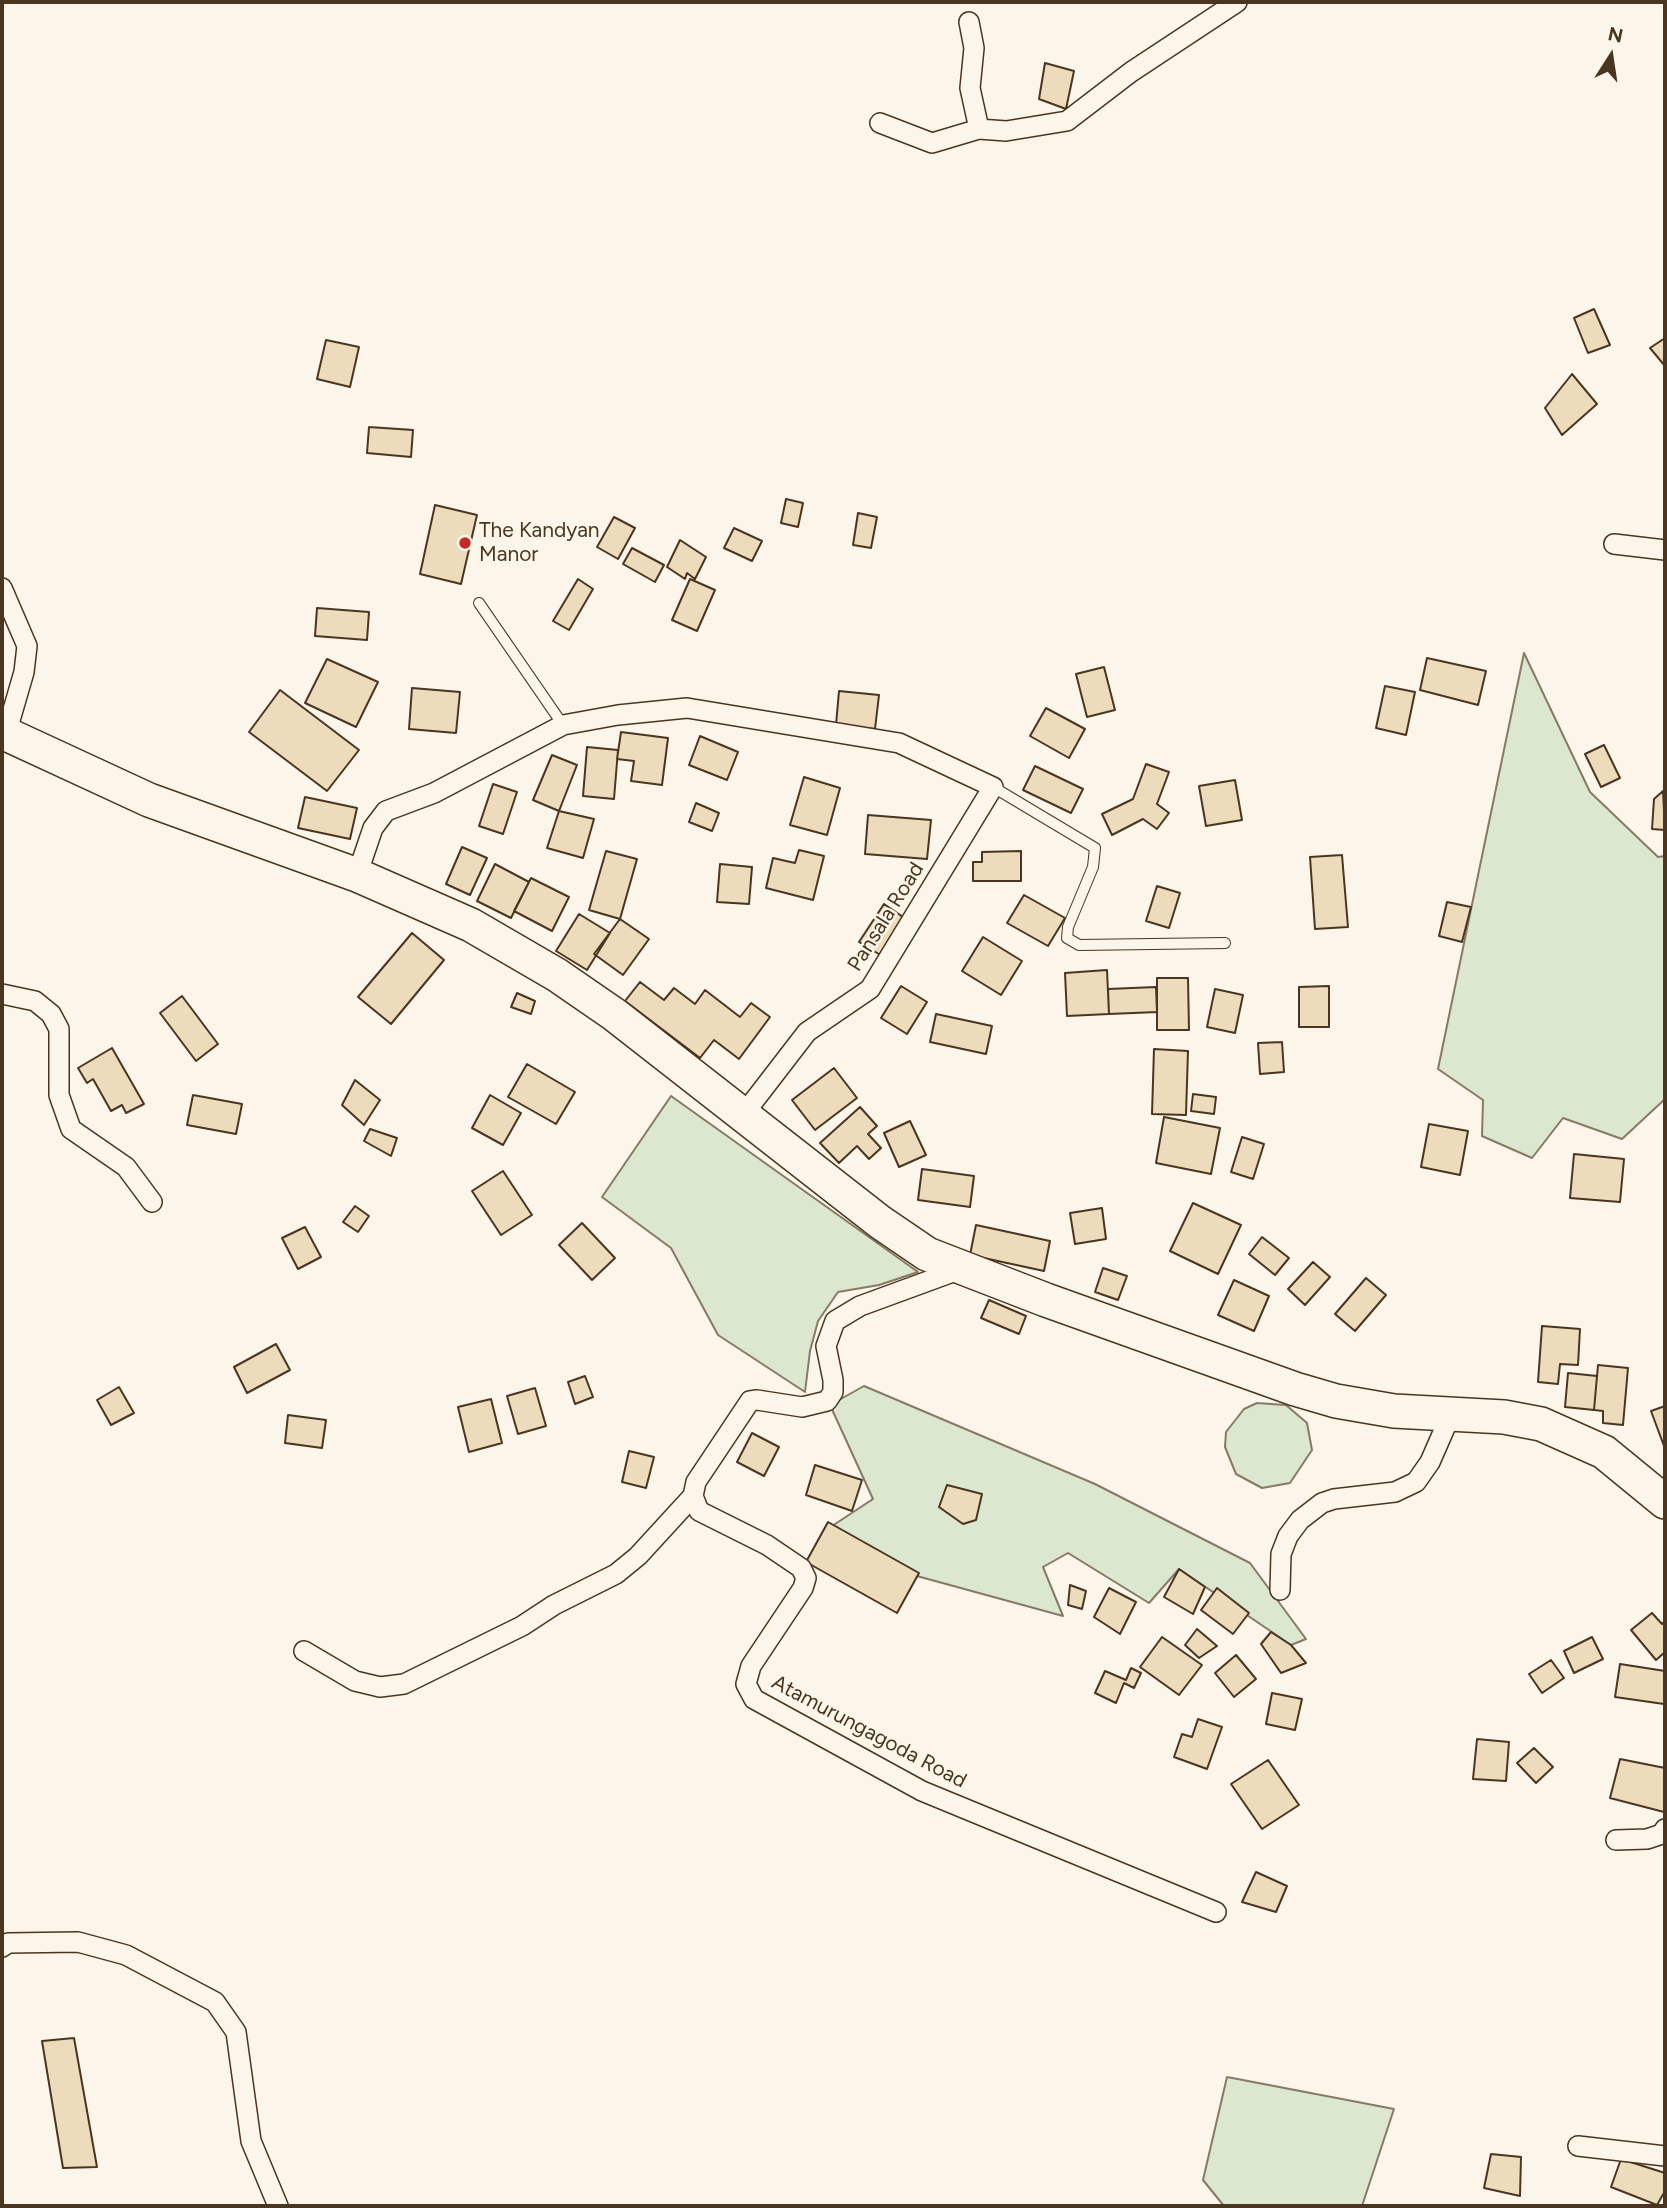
<!DOCTYPE html>
<style>
body{margin:0}
#map{position:relative;width:1667px;height:2208px;overflow:hidden;background:#fbf6e9;font-family:Figtree,sans-serif}
canvas{display:block}
.frame{position:absolute;inset:0;border:4px solid #4a3520;pointer-events:none}
.north{position:absolute;left:1576px;top:21px;width:70px;height:70px;-webkit-text-stroke:5px #fbf6e9;paint-order:stroke;rotate:12deg;font-size:19px;font-weight:700;line-height:28px;text-align:center;color:#4a3520}
.north::after{content:'';display:block;margin:auto;width:24px;height:32px;background:#4a3520;clip-path:polygon(50% 0,100% 100%,50% 72%,0 100%)}
</style>
<div id="map">
<canvas width="1667" height="2208"></canvas>
<div class="frame"></div>
<div class="north">N</div>
</div>
<script>
const ctx = document.querySelector('canvas').getContext('2d');
ctx.lineJoin = 'round';
function paint(path, color) { ctx.fillStyle = color; ctx.fill(path, 'evenodd'); }
const shape = rows => new Path2D(rows.map(r => 'M' + r).join(''));
function strokePath(path, color, width, dash) { ctx.strokeStyle = color; ctx.lineWidth = width; ctx.lineCap = dash ? 'butt' : 'round'; ctx.setLineDash(dash || []); ctx.stroke(path); }
function label(font, color, halo, rows, align = 'center') {
  ctx.font = font + ' Figtree,sans-serif'; ctx.lineWidth = 5; ctx.setLineDash([]); ctx.textBaseline = 'middle'; ctx.strokeStyle = halo; ctx.fillStyle = color; for (const [text, x, y, turn = 0] of rows) {
    ctx.save(); ctx.translate(x, y); ctx.rotate((+turn || 0) * Math.PI / 180); ctx.textAlign = isNaN(turn) ? turn : align; if (halo) ctx.strokeText(text, 0, 0); ctx.fillText(text, 0, 0); ctx.restore();
  }
}
const green = shape([
 [1524,653,1590,792,1658,857,1665,856,1665,1099,1622,1139,1563,1118,1532,1158,1482,1136,1483,1100,1438,1069,1524,653],
 [671,1096,918,1272,879,1285,838,1292,818,1321,810,1351,805,1392,718,1335,671,1248,602,1197,671,1096],
 [864,1386,1095,1484,1250,1563,1306,1639,1291,1645,1179,1569,1149,1603,1068,1553,1043,1567,1063,1616,884,1567,823,1532,873,1499,830,1405,864,1386],
 [1257,1403,1286,1405,1307,1423,1312,1450,1290,1483,1262,1488,1236,1474,1225,1447,1226,1432,1244,1409,1257,1403],
 [1227,2077,1394,2109,1362,2206,1224,2206,1203,2180,1227,2077]
]);
paint(green, '#dce7d0');
strokePath(green, '#887966', 2);
const building = shape([
 [1045,63,1074,71,1066,109,1039,99,1045,63],
 [1594,309,1610,345,1588,353,1574,318,1594,309],
 [1665,338,1665,366,1650,348,1665,338],
 [326,340,359,347,350,387,317,379,326,340],
 [1572,374,1597,404,1562,435,1545,408,1572,374],
 [369,427,413,430,411,457,367,453,369,427],
 [786,499,803,503,798,527,781,523,786,499],
 [435,505,477,515,461,584,420,574,435,505],
 [858,513,877,517,871,548,853,545,858,513],
 [614,517,635,528,618,559,597,547,614,517],
 [734,528,762,541,752,561,724,548,734,528],
 [680,540,706,557,695,579,687,573,685,579,667,567,680,540],
 [632,548,664,565,655,582,623,564,632,548],
 [578,579,593,589,569,630,553,621,578,579],
 [690,579,715,590,697,631,672,620,690,579],
 [317,608,369,612,367,640,315,636,317,608],
 [1427,658,1486,671,1478,705,1420,690,1427,658],
 [327,659,378,682,356,727,305,703,327,659],
 [1104,667,1115,710,1087,717,1076,674,1104,667],
 [1385,686,1415,692,1406,735,1376,728,1385,686],
 [412,688,460,692,456,733,409,729,412,688],
 [280,690,359,750,327,791,249,732,280,690],
 [839,691,879,695,875,729,836,725,839,691],
 [1046,708,1085,729,1069,758,1030,736,1046,708],
 [621,732,668,738,662,785,631,781,634,761,617,759,621,732],
 [700,736,738,752,727,780,689,765,700,736],
 [1604,745,1620,778,1601,787,1585,754,1604,745],
 [587,747,618,750,614,799,583,796,587,747],
 [552,755,577,765,559,811,533,800,552,755],
 [1146,764,1169,772,1157,804,1169,813,1157,829,1143,819,1112,835,1102,814,1133,799,1146,764],
 [1035,766,1083,789,1071,813,1023,790,1035,766],
 [804,777,840,788,827,835,790,825,804,777],
 [1235,780,1242,820,1206,826,1199,786,1235,780],
 [493,784,517,792,503,834,479,826,493,784],
 [1663,791,1665,830,1652,829,1654,799,1663,791],
 [305,797,357,808,350,839,298,828,305,797],
 [696,803,719,813,712,831,689,822,696,803],
 [559,811,594,819,583,858,547,848,559,811],
 [868,815,931,820,927,859,865,854,868,815],
 [462,847,487,858,470,895,446,884,462,847],
 [799,850,824,856,813,900,766,888,773,858,795,863,799,850],
 [606,851,637,859,620,919,589,910,606,851],
 [1021,851,1021,881,973,881,973,862,982,862,982,852,1021,851],
 [1342,855,1348,927,1315,929,1310,857,1342,855],
 [495,864,529,882,511,918,477,901,495,864],
 [720,864,752,867,749,904,717,902,720,864],
 [531,878,569,897,552,931,514,911,531,878],
 [1157,886,1180,893,1169,928,1146,921,1157,886],
 [1024,895,1065,918,1048,946,1007,923,1024,895],
 [1447,902,1471,907,1462,942,1439,936,1447,902],
 [884,904,906,919,882,956,859,942,884,904],
 [579,914,610,933,587,970,556,951,579,914],
 [620,919,649,939,623,975,594,954,620,919],
 [412,933,444,960,391,1024,358,997,412,933],
 [983,937,1022,961,1001,995,962,971,983,937],
 [1107,970,1109,1014,1067,1016,1065,973,1107,970],
 [1157,978,1188,978,1189,1030,1157,1030,1157,978],
 [640,982,664,1000,674,988,695,1004,705,990,740,1017,751,1003,770,1017,739,1059,714,1040,700,1058,625,1001,640,982],
 [901,986,927,1002,907,1034,881,1018,901,986],
 [1329,986,1329,1027,1299,1027,1299,987,1329,986],
 [1156,987,1157,1012,1109,1014,1108,989,1156,987],
 [1215,989,1243,995,1235,1033,1207,1027,1215,989],
 [517,993,535,1001,531,1014,511,1007,517,993],
 [182,996,218,1044,196,1061,160,1013,182,996],
 [936,1014,992,1026,986,1054,930,1042,936,1014],
 [1282,1042,1284,1072,1260,1074,1258,1043,1282,1042],
 [112,1048,144,1104,126,1113,122,1105,111,1111,93,1079,87,1083,78,1068,112,1048],
 [1154,1049,1188,1051,1186,1115,1152,1114,1154,1049],
 [527,1064,575,1092,556,1124,508,1097,527,1064],
 [834,1068,857,1098,815,1130,792,1100,834,1068],
 [355,1080,380,1100,364,1125,342,1105,355,1080],
 [1193,1094,1216,1097,1214,1114,1191,1111,1193,1094],
 [193,1095,242,1104,236,1134,187,1125,193,1095],
 [490,1095,521,1113,503,1145,472,1128,490,1095],
 [860,1107,877,1126,868,1134,881,1148,869,1159,857,1146,839,1163,820,1143,860,1107],
 [1164,1117,1220,1128,1211,1174,1156,1163,1164,1117],
 [910,1121,926,1155,899,1167,884,1133,910,1121],
 [1429,1124,1468,1131,1460,1175,1421,1167,1429,1124],
 [370,1129,397,1138,391,1156,364,1141,370,1129],
 [1242,1137,1264,1144,1253,1179,1231,1172,1242,1137],
 [1574,1154,1624,1159,1620,1202,1570,1198,1574,1154],
 [922,1169,974,1176,970,1207,918,1200,922,1169],
 [503,1171,532,1215,501,1235,472,1191,503,1171],
 [1193,1203,1241,1225,1218,1274,1170,1251,1193,1203],
 [355,1206,369,1216,358,1232,343,1222,355,1206],
 [1102,1208,1106,1239,1075,1244,1070,1213,1102,1208],
 [582,1223,615,1258,592,1280,559,1245,582,1223],
 [976,1225,1050,1241,1044,1271,970,1255,976,1225],
 [305,1227,321,1257,298,1269,282,1238,305,1227],
 [1262,1237,1289,1258,1275,1275,1249,1254,1262,1237],
 [1313,1262,1330,1277,1305,1305,1288,1289,1313,1262],
 [1103,1268,1127,1276,1118,1300,1095,1292,1103,1268],
 [1366,1278,1386,1295,1355,1331,1335,1314,1366,1278],
 [1234,1280,1269,1296,1254,1331,1218,1315,1234,1280],
 [989,1300,1026,1316,1019,1334,981,1318,989,1300],
 [1542,1326,1580,1329,1578,1365,1560,1364,1558,1384,1538,1382,1542,1326],
 [276,1344,290,1370,247,1393,234,1367,276,1344],
 [1598,1365,1628,1368,1623,1425,1603,1423,1603,1411,1594,1410,1598,1365],
 [1568,1373,1597,1376,1594,1410,1565,1407,1568,1373],
 [585,1376,593,1397,575,1404,568,1382,585,1376],
 [119,1387,134,1413,111,1425,97,1400,119,1387],
 [535,1388,546,1426,518,1434,507,1396,535,1388],
 [491,1399,502,1443,469,1452,458,1407,491,1399],
 [1665,1406,1665,1446,1664,1446,1651,1411,1665,1406],
 [288,1415,326,1420,322,1448,285,1443,288,1415],
 [752,1433,779,1447,764,1476,737,1462,752,1433],
 [629,1451,654,1457,646,1488,622,1482,629,1451],
 [815,1465,862,1480,852,1511,806,1495,815,1465],
 [947,1485,982,1494,976,1520,963,1524,939,1507,947,1485],
 [828,1522,919,1573,897,1613,806,1562,828,1522],
 [1179,1569,1205,1587,1193,1614,1164,1597,1179,1569],
 [1070,1585,1086,1591,1082,1609,1068,1605,1070,1585],
 [1109,1588,1136,1602,1120,1634,1094,1617,1109,1588],
 [1217,1588,1249,1613,1233,1634,1201,1610,1217,1588],
 [1652,1613,1662,1624,1665,1621,1665,1652,1656,1660,1631,1630,1652,1613],
 [1197,1629,1217,1646,1199,1658,1185,1645,1197,1629],
 [1271,1632,1291,1645,1306,1663,1281,1673,1261,1644,1271,1632],
 [1162,1637,1202,1665,1179,1695,1140,1667,1162,1637],
 [1592,1637,1603,1659,1574,1673,1564,1651,1592,1637],
 [1236,1655,1256,1679,1234,1697,1215,1673,1236,1655],
 [1551,1660,1564,1678,1542,1693,1529,1674,1551,1660],
 [1620,1664,1665,1671,1664,1704,1615,1697,1620,1664],
 [1131,1668,1141,1673,1134,1688,1124,1683,1116,1703,1095,1693,1105,1671,1126,1680,1131,1668],
 [1272,1693,1302,1699,1295,1730,1266,1724,1272,1693],
 [1198,1719,1222,1727,1207,1769,1174,1757,1182,1734,1192,1737,1198,1719],
 [1477,1739,1509,1742,1506,1781,1473,1779,1477,1739],
 [1534,1748,1553,1767,1536,1783,1517,1763,1534,1748],
 [1620,1759,1665,1768,1664,1812,1610,1798,1620,1759],
 [1268,1760,1299,1805,1262,1829,1231,1784,1268,1760],
 [1256,1872,1287,1886,1276,1912,1242,1902,1256,1872],
 [74,2038,97,2167,63,2168,42,2041,74,2038],
 [1491,2154,1521,2157,1520,2196,1484,2188,1491,2154],
 [1621,2159,1665,2173,1665,2191,1657,2205,1611,2187,1621,2159]
]);
paint(building, '#ecdcbc');
strokePath(building, '#4a3520', 2);
const lane = shape([
 [479,603,563,725],
 [993,787,1095,848,1093,867,1068,927,1067,938,1079,945,1225,943]
]);
const street = shape([
 [969,22,974,48,970,88,979,129],
 [880,123,932,143,979,129,1006,131,1067,121,1131,72,1237,2],
 [1614,544,1665,550],
 [2,588,27,646,24,672,6,734],
 [357,875,373,828,386,811,434,793,563,725,618,715,687,708,899,743,993,787,870,989,807,1032,743,1115],
 [2,994,35,1001,51,1014,59,1029,59,1095,71,1129,126,1167,152,1202],
 [961,1269,860,1306,835,1321,826,1346,833,1380,833,1392,827,1401,802,1407,757,1400,750,1401,696,1482,693,1496,699,1511,767,1545,801,1568,806,1578,803,1588,751,1666,746,1684,754,1699,922,1791,1216,1912],
 [1280,1590,1281,1554,1288,1536,1300,1520,1322,1503,1334,1499,1395,1492,1416,1482,1430,1462,1451,1414],
 [304,1651,355,1681,380,1687,404,1684,522,1626,554,1605,616,1574,638,1556,693,1496],
 [1616,1840,1647,1839,1662,1834,1665,1829],
 [2,1947,8,1943,78,1942,126,1955,215,2002,236,2032,251,2141,278,2206],
 [1578,2146,1665,2156]
]);
const highway = shape([
 [2,732,149,800,357,875,471,925,557,975,615,1015,880,1222,927,1254,1046,1300,1295,1389,1336,1401,1394,1411,1504,1417,1541,1424,1604,1452,1665,1502]
]);
strokePath(lane, '#4a3520', 12);
strokePath(street, '#4a3520', 22);
strokePath(highway, '#4a3520', 36);
strokePath(lane, '#fbf6e9', 10);
strokePath(street, '#fbf6e9', 19);
strokePath(highway, '#fbf6e9', 33);
for (const [x, y, r, color] of [
 [465,543,7,"#c62828"]
]) { const dot = new Path2D(); dot.arc(x, y, r, 0, 2 * Math.PI); ctx.fillStyle = color; ctx.fill(dot); strokePath(dot, '#fbf6e9', 2.5); }
label('21px', '#4a3520', '#fbf6e9', [
 ["The Kandyan",479,531],
 ["Manor",479,555]
], 'left');
label('21px', '#4a3520', '#fbf6e9', [
 ["Pansala Road",886,917,-58],
 ["Atamurungagoda Road",869,1732,28]
]);
</script>
